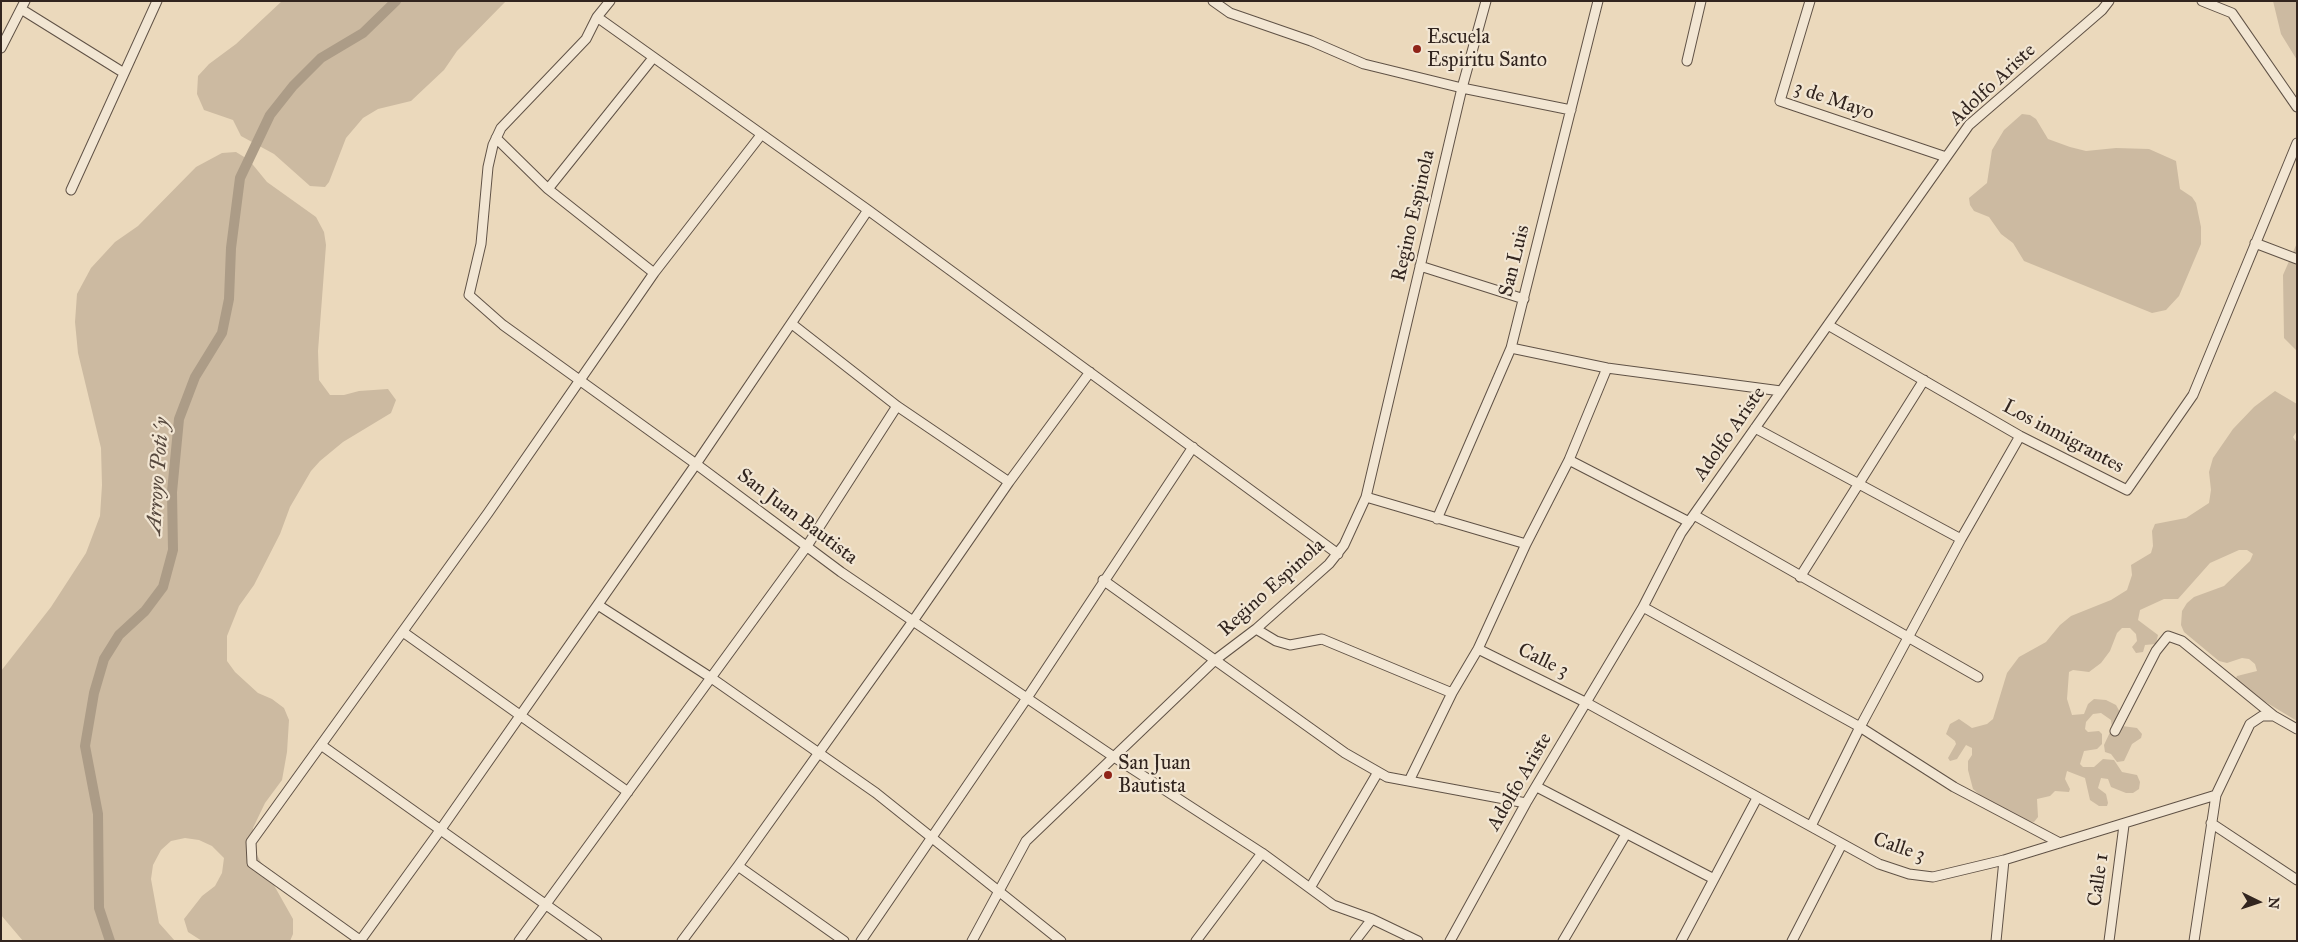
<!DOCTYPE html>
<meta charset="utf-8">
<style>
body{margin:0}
#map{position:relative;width:2298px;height:942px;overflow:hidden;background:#ebd9bc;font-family:"IM FELL Great Primer",serif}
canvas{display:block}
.frame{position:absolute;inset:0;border:2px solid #32251f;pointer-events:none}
.north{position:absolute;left:2233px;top:877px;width:50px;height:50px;-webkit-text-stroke:4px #f2e6d3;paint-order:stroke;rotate:94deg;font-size:14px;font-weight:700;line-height:20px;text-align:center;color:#32251f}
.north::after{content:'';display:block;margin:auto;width:18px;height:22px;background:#32251f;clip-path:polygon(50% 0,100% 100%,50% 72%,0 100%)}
</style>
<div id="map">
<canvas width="2298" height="942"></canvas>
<div class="frame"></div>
<div class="north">N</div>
</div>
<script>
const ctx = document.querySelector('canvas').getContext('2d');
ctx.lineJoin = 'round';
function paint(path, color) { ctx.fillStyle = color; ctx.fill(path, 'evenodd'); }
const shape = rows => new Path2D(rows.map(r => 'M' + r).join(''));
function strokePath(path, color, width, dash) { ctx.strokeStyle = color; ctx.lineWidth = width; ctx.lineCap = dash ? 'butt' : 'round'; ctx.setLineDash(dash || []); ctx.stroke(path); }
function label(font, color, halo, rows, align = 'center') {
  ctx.font = font + ' "IM FELL Great Primer",serif'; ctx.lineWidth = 4.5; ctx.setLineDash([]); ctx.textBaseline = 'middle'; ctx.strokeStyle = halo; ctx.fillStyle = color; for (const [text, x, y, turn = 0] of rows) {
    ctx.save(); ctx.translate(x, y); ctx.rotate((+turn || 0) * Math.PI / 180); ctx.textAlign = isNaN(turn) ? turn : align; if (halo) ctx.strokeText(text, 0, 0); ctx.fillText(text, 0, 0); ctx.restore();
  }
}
paint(shape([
 [282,1,506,1,457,51,444,70,411,101,378,109,363,118,346,138,329,182,325,187,310,186,274,154,241,136,233,120,204,110,197,94,198,76,209,64,236,44],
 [2273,1,2297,1,2297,60,2281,34],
 [2022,114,2030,115,2036,119,2048,139,2070,147,2086,151,2116,148,2149,149,2176,161,2180,189,2192,197,2196,203,2201,227,2201,244,2179,296,2166,310,2152,313,2024,261,2013,243,2001,234,1989,217,1974,211,1970,205,1969,198,1987,183,1992,150,2004,130],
 [236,152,249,160,267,182,316,217,324,232,326,245,318,351,319,380,330,395,344,395,359,391,388,389,396,400,391,413,343,442,320,461,311,471,290,507,280,534,254,585,239,606,227,636,227,661,235,672,258,693,272,699,284,708,289,720,287,752,282,780,265,803,253,828,253,845,258,857,293,919,293,934,290,941,202,941,188,932,184,919,202,896,215,886,222,873,224,858,212,846,199,840,185,838,171,841,161,850,153,865,151,879,159,923,175,941,23,941,1,915,1,671,51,607,86,553,100,516,102,485,101,448,78,353,75,322,77,294,91,268,115,242,138,226,196,167,222,153],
 [2297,243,2297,351,2284,338,2283,275],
 [2275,391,2297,404,2297,431,2293,437,2297,443,2297,721,2234,683,2237,676,2257,671,2255,664,2249,659,2242,658,2227,663,2219,661,2184,632,2181,625,2182,611,2187,603,2194,597,2224,586,2250,561,2253,554,2247,550,2239,550,2210,563,2178,599,2164,599,2140,610,2138,620,2158,635,2156,644,2145,645,2143,652,2136,653,2132,647,2137,641,2136,634,2130,628,2122,628,2117,633,2110,651,2101,663,2089,672,2073,670,2069,672,2067,699,2072,715,2084,714,2088,704,2094,699,2106,700,2116,705,2121,714,2122,726,2137,728,2142,734,2141,738,2132,744,2124,761,2117,762,2111,754,2105,752,2104,745,2112,728,2111,720,2101,713,2093,714,2086,722,2085,729,2088,732,2099,731,2102,734,2102,744,2097,749,2084,751,2080,764,2083,767,2094,767,2103,759,2114,760,2122,772,2137,775,2140,782,2139,789,2133,793,2126,793,2111,787,2108,779,2101,778,2098,788,2106,794,2108,803,2107,806,2099,806,2090,800,2085,778,2067,771,2065,779,2070,789,2069,792,2055,791,2050,796,2037,799,2038,817,2034,822,2027,821,1980,795,1973,789,1968,770,1968,761,1972,755,1972,748,1966,745,1957,759,1950,761,1948,758,1956,744,1955,741,1946,734,1950,724,1959,719,1972,728,1987,724,1993,719,2007,673,2019,657,2046,642,2060,625,2071,616,2111,600,2127,590,2132,575,2131,565,2151,553,2153,546,2152,531,2155,524,2186,518,2209,503,2211,490,2209,472,2213,458,2233,429,2254,407]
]), '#ccbaa1');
strokePath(shape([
 [110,941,99,908,98,814,85,746,94,693,104,659,119,635,145,611,163,587,173,550,172,492,179,419,195,377,222,333,229,299,231,248,240,178,270,115,293,86,321,58,363,33,396,1]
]), '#ac9c87', 10);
const minor = shape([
 [610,1,597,17,586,39,501,128,493,145,488,167,481,244,469,295,503,325,696,464,841,572,913,621,1114,757,1262,853,1333,905,1372,919,1418,941],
 [1213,1,1230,13,1311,41,1364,64,1462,88,1571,110],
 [1810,1,1780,101,1946,157],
 [2202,1,2232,13,2297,107],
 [21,9,124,73],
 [597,17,868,210,1338,554],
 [1,48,25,1],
 [1687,61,1701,1],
 [496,138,548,189,654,273],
 [548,189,653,58],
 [71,190,157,1],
 [2255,243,2297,259],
 [1420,266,1524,299],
 [792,324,897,406,1009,482],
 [1828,325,2020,436,2127,490,2193,395,2297,143],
 [1511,348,1607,368,1781,391],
 [1755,428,1961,539,1860,727,1811,826],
 [1569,460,1689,522],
 [1366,497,1526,544],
 [1694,515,1978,677],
 [1437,519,1511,348,1598,1],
 [1961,539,2020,436],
 [1800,577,1924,380],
 [1103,580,1345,753,1387,777,1526,803],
 [598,605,710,677,876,793,1061,941],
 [1643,607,1860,727,1954,787,2060,843],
 [1256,629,1276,641,1290,645,1322,639,1452,693],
 [403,632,628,792],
 [1478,649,1587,703,1879,864,1909,874,1933,877,2004,860,2216,795,2250,724,2262,716,2274,716,2297,729],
 [2115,731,2156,651,2168,636,2182,641,2274,716],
 [321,745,597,941],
 [1409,781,1452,693,1478,649,1526,544,1569,460,1607,368],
 [1537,787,1714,879],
 [2211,823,2297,880],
 [738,866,844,941],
 [1310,888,1378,772],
 [360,941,441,829,696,464,868,210],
 [361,941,252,863,251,842,488,513,654,273,761,135],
 [519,941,807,546,897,406],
 [682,941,738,866,913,621,1009,482,1090,372],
 [861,941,1027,698,1193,447],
 [972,941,1026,841,1215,660,1256,629,1329,564,1344,545,1366,497,1462,88,1486,1],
 [1196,941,1262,853],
 [1355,941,1372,919],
 [1450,941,1526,803,1643,607,1681,533,1969,125,2102,10,2109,1],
 [1563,941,1626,834],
 [1681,941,1757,798],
 [1792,941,1842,844],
 [1996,941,2004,860],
 [2109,941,2124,825],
 [2194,941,2216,795]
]);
strokePath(minor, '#605246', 11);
strokePath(minor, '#f2e6d3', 9);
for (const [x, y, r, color] of [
 [1417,49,5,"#8f2418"],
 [1108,775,5,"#8f2418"]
]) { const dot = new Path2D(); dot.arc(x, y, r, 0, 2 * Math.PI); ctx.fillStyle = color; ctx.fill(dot); strokePath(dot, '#f2e6d3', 2); }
label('20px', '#32251f', '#f2e6d3', [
 ["Escuela",1427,38],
 ["Espiritu Santo",1427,61],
 ["San Juan",1118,764],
 ["Bautista",1118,787]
], 'left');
label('20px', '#32251f', '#f2e6d3', [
 ["Adolfo Ariste",1993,85,-43],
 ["3 de Mayo",1834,101,19],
 ["Regino Espinola",1414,216,-77],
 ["San Luis",1515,261,-76],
 ["Adolfo Ariste",1730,434,-55],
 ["Los inmigrantes",2063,437,28],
 ["San Juan Bautista",797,517,37],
 ["Regino Espinola",1272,588,-42],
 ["Calle 3",1543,661,26],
 ["Adolfo Ariste",1520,782,-60],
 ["Calle 3",1899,848,19],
 ["Calle 1",2099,880,-82]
]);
label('italic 21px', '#57493e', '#f2e6d3', [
 ["Arroyo Poti´y",159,476,-86]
]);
</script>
